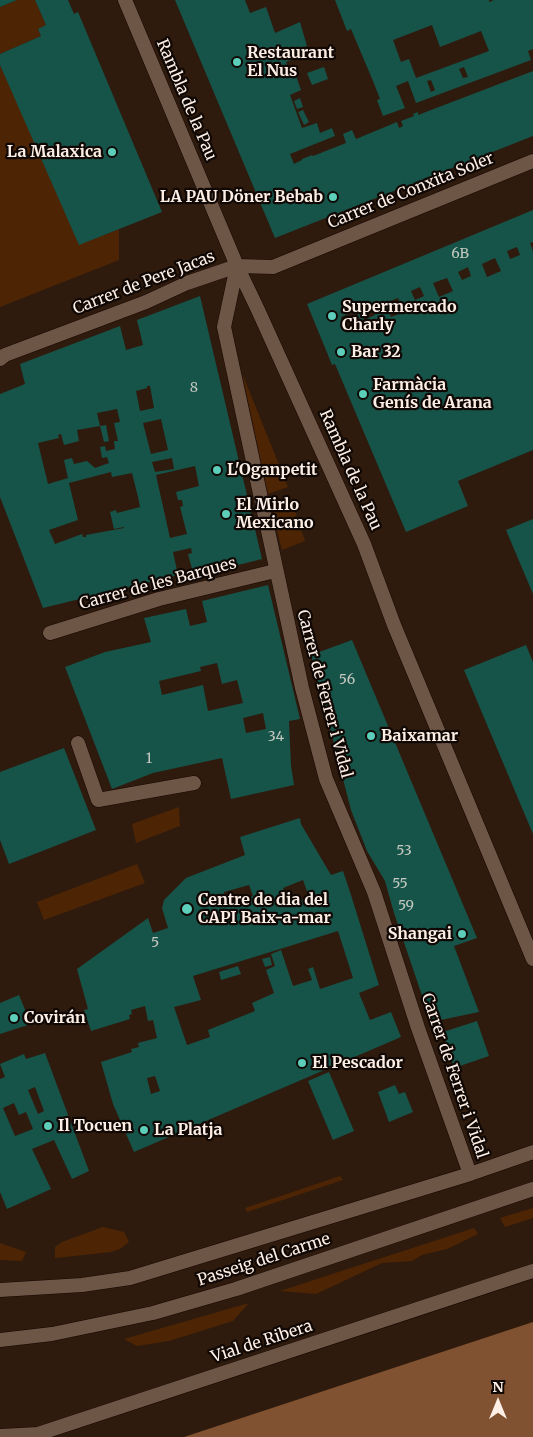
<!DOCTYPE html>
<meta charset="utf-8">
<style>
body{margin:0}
#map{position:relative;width:533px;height:1437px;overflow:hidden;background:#2f1b0d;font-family:Merriweather,serif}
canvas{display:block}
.north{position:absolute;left:473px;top:1377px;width:50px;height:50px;-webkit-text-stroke:4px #100804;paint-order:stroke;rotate:0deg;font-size:14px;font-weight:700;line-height:20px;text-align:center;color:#feefe6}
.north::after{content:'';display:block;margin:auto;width:18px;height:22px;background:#feefe6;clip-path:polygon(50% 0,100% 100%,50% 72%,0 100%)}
</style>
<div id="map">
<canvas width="533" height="1437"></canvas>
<div class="north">N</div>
</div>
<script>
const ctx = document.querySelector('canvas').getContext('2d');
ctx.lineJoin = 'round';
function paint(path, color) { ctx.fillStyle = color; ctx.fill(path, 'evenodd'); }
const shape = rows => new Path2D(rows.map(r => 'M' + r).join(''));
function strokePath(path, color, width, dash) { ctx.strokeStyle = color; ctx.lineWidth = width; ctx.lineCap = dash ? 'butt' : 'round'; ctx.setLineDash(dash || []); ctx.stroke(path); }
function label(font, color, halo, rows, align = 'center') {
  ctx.font = font + ' Merriweather,serif'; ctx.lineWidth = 4.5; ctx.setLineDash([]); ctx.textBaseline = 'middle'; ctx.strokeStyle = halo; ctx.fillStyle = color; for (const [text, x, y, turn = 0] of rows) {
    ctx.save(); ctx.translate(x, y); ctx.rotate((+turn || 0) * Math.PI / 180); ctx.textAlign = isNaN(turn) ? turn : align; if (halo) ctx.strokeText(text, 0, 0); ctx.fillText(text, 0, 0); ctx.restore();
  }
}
paint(shape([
 [17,0,35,0,46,25,38,29,41,36,0,54,0,7],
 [0,65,83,243,119,229,119,260,0,307],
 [242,373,288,487,268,494],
 [291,499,305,541,282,550,271,507],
 [179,807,180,826,136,843,132,824],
 [137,864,145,883,44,920,37,902],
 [340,1176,343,1180,247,1212,245,1208],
 [533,1208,533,1218,505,1227,500,1218],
 [103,1227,124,1232,129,1242,120,1249,111,1252,55,1258,55,1247,62,1242],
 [474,1228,478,1234,447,1249,422,1255,412,1261,382,1263,316,1294,280,1291],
 [0,1243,26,1252,22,1261,0,1260],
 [249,1303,233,1321,169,1341,137,1346,124,1339]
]), '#4d2505');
paint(shape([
 [533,1322,533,1437,184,1437]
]), '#815231');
paint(shape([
 [0,0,17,0,0,7],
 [35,0,68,0,74,14,78,12,162,212,79,245,0,65,0,54,41,36,38,29,46,25],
 [175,0,245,0,250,13,266,7,275,33,300,22,307,46,297,49,300,57,286,62,291,75,295,73,301,90,290,95,302,128,317,123,320,133,332,128,335,136,290,154,294,164,302,160,302,159,312,155,313,156,346,143,343,134,352,130,356,139,397,122,399,128,403,126,401,121,414,116,413,114,418,112,418,115,533,71,533,136,275,238],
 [335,0,489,0,489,2,494,0,533,0,533,49,528,51,531,60,416,103,408,81,396,86,405,108,383,116,377,100,380,99,373,81,351,29,347,31],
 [432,25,440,47,481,31,489,51,416,78,409,59,401,62,393,40],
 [464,67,468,77,463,78,459,69],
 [431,80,435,90,431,92,427,81],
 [324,67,328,79,312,85,307,73],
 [300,98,303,107,297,109,294,101],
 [303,110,309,122,304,125,298,112],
 [533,210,533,242,530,243,533,251,533,450,458,481,468,506,406,532,335,364,332,365,328,355,307,304],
 [517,247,520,255,510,259,507,251],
 [495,258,501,271,487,277,482,264],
 [468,267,471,276,462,280,458,272],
 [447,278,453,291,439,297,433,283],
 [420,287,424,296,415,300,411,291],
 [398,298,404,312,391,317,385,303],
 [372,308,375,315,364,320,361,312],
 [356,311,363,325,348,332,341,317],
 [200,296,262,559,194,576,188,554,192,553,191,548,173,552,178,575,43,608,0,497,0,394,25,384,20,364,120,326,126,350,143,345,137,320],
 [147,386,150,386,154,408,140,411,136,391,147,388],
 [117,409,120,422,114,423,118,441,114,441,115,449,106,451,105,446,100,447,102,458,107,457,109,463,95,468,87,461,74,464,72,458,64,460,68,478,48,484,38,443,59,438,58,435,61,434,64,445,79,441,77,430,100,426,97,413],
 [161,419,168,450,151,454,143,423],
 [172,458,174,469,155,472,152,462],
 [195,466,199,486,176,492,178,500,182,500,183,506,180,507,187,534,170,538,156,475],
 [111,472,112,477,132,473,138,497,140,507,117,513,116,510,110,512,114,529,124,527,124,528,86,535,86,537,83,537,82,534,55,544,49,530,78,520,69,483],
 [106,425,109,441,104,442,100,426],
 [533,519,533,594,506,530],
 [268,585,300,719,289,721,291,766,294,785,231,799,222,758,153,773,112,789,65,667,105,652,151,642,144,618,186,609,190,626,207,622,202,601],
 [217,663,222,684,237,680,243,703,208,711,203,685,162,695,159,681,201,671,200,667],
 [263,713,266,729,246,733,243,718],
 [352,640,477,938,454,946,479,1012,431,1022,394,913,385,881,367,851,351,810,311,655],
 [526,645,533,662,533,834,464,670],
 [64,748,96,830,9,864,0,840,0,772],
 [300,818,301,824,331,875,343,871,351,895,379,985,359,993,370,1020,391,1012,401,1037,134,1152,113,1104,101,1062,132,1052,131,1049,139,1047,138,1043,157,1038,153,1020,148,1021,145,1006,131,1010,132,1014,129,1015,130,1019,91,1031,84,1010,88,1009,77,969,148,918,153,933,168,928,162,908,164,900,186,878,245,855,240,837],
 [303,880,309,897,290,904,283,888],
 [249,885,253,896,227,904,224,892],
 [338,931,353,978,320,989,313,967,308,969,312,980,293,986,281,950,271,954,275,966,266,970,274,993,252,1003,255,1011,208,1030,210,1037,187,1045,174,1007,201,1000,193,976],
 [155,1076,160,1091,151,1094,147,1078],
 [270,957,272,965,265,967,262,959],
 [238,966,241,974,221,980,219,972],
 [19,995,31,1024,0,1034,0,1003],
 [477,1021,489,1056,454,1068,443,1032],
 [45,1053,89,1171,72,1179,54,1140,32,1149,51,1189,7,1209,0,1192,0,1079,5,1077,0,1064,24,1054,26,1059],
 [35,1087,44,1111,38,1114,28,1090],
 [14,1103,19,1115,26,1112,33,1129,15,1136,3,1108],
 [329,1072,354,1131,333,1140,308,1081],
 [395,1085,399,1094,405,1092,413,1112,389,1122,378,1092]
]), '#165349');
const pedestrian = shape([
 [125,0,237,266,258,310,364,544,394,625,533,959],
 [237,266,224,327,302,688,326,779,374,892,418,1028,470,1174],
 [50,633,159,599,275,571],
 [78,743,98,800,194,783]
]);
const minor = shape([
 [0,359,5,355,146,302,187,283,237,266,273,267,533,161],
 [0,1436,38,1434,533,1271]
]);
const tertiary = shape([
 [0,1290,82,1285,130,1278,470,1174,533,1152],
 [0,1340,52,1334,153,1313,236,1289,533,1189]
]);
strokePath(pedestrian, '#160500', 15);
strokePath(minor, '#160500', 15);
strokePath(tertiary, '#160500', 15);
strokePath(pedestrian, '#6e5647', 14);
strokePath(minor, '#6e5647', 14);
strokePath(tertiary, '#6e5647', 14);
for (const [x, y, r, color] of [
 [237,62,5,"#5cceba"],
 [112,152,5,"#5cceba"],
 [333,197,5,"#5cceba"],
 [332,316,5,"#5cceba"],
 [341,352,5,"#5cceba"],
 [363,394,5,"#5cceba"],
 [217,470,5,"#5cceba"],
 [226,514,5,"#5cceba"],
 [371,736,5,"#5cceba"],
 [187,909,6,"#5cceba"],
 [462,934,5,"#5cceba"],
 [14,1018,5,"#5cceba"],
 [302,1063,5,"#5cceba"],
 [48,1126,5,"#5cceba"],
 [144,1130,5,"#5cceba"]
]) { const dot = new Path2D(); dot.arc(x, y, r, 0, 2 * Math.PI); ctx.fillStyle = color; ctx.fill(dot); strokePath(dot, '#100804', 2); }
label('14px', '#c4c8bf', null, [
 ["6B",460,254],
 ["8",194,388],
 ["56",347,680],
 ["34",276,737],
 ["1",149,759],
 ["53",404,851],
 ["55",400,884],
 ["59",406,906],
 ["5",155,943]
]);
label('bold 16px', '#feefe6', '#100804', [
 ["Restaurant",247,53],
 ["El Nus",247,71],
 ["La Malaxica",102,152,"right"],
 ["LA PAU Döner Bebab",323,197,"right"],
 ["Supermercado",342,307],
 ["Charly",342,325],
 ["Bar 32",351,352],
 ["Farmàcia",373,385],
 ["Genís de Arana",373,403],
 ["L'Oganpetit",227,470],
 ["El Mirlo",236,505],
 ["Mexicano",236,523],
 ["Baixamar",381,736],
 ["Centre de dia del",198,900],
 ["CAPI Baix-a-mar",198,918],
 ["Shangai",452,934,"right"],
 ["Covirán",24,1018],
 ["El Pescador",312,1063],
 ["Il Tocuen",58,1126],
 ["La Platja",154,1130]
], 'left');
label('16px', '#feefe6', '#100804', [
 ["Rambla de la Pau",186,100,67],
 ["Carrer de Conxita Soler",411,191,-22],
 ["Carrer de Pere Jacas",144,283,-21],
 ["Rambla de la Pau",350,470,66],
 ["Carrer de les Barques",158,584,-15],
 ["Carrer de Ferrer i Vidal",324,694,75],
 ["Carrer de Ferrer i Vidal",454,1076,71],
 ["Passeig del Carme",264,1260,-18],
 ["Vial de Ribera",262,1342,-18]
]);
</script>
